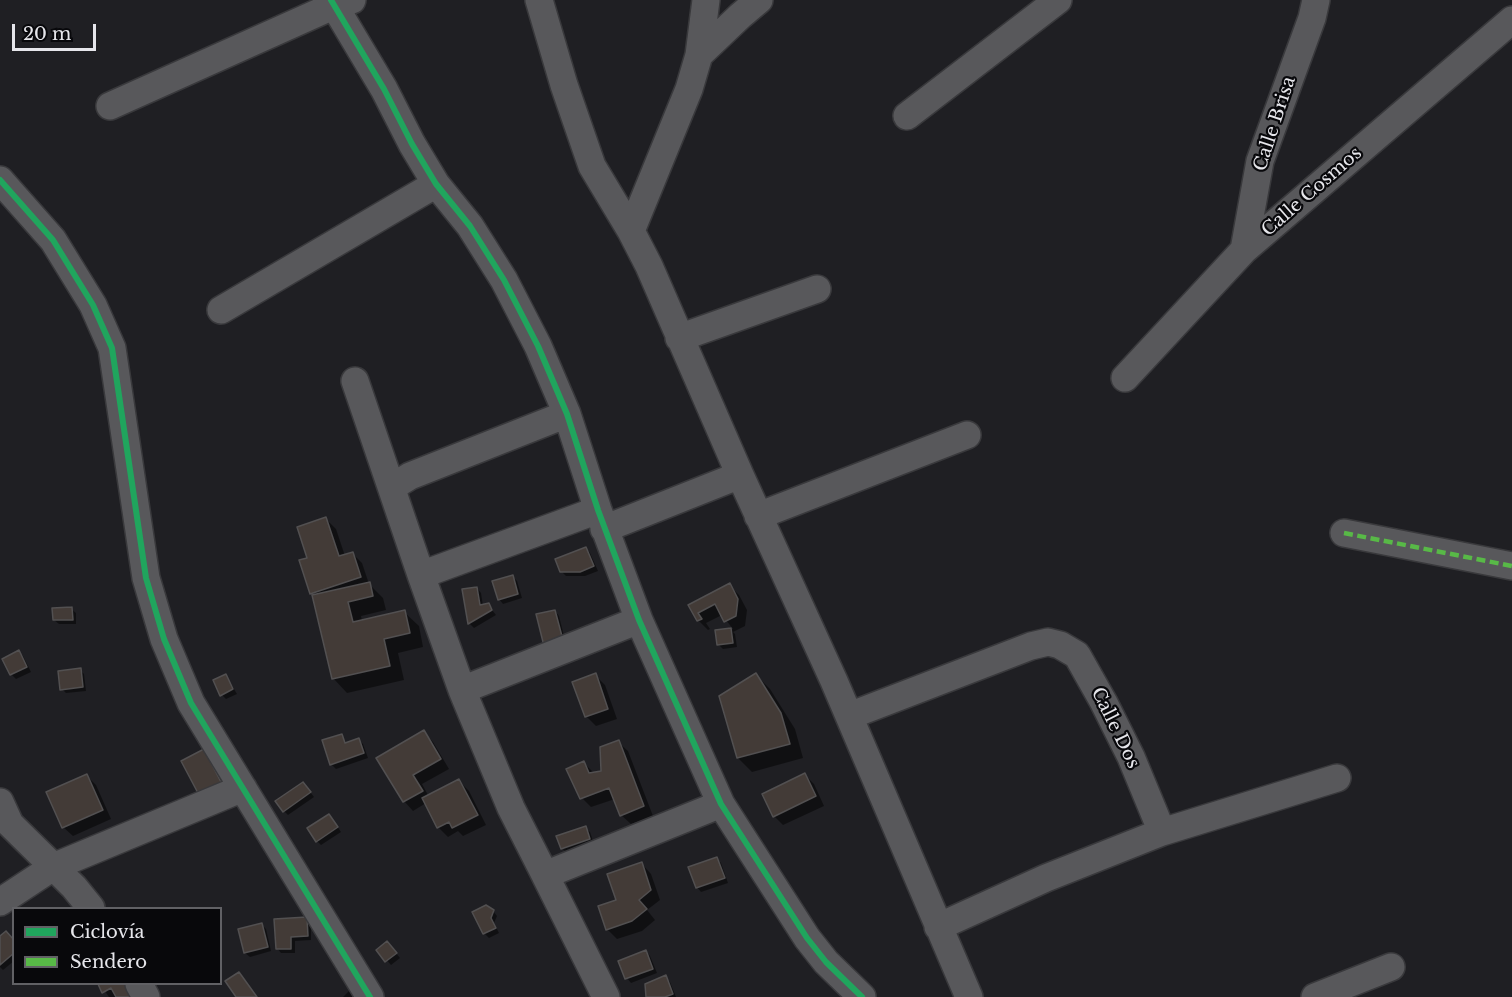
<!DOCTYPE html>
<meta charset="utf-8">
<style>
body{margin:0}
#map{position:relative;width:1512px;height:997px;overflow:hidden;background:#1f1f23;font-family:"Libre Baskerville",serif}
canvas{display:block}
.legend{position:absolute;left:12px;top:907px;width:210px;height:78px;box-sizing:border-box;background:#08080b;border:2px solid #616165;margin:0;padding:8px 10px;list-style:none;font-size:18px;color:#e6e6eb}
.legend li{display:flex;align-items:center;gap:12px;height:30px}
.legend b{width:30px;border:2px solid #616165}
.scale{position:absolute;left:12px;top:24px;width:84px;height:27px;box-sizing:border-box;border:3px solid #e6e6eb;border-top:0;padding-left:8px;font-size:18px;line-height:21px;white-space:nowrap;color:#e6e6eb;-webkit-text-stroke:4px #08080b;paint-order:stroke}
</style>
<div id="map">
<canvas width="1512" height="997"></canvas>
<ul class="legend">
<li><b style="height:8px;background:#20a55d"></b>Ciclovía</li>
<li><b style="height:8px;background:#58b947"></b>Sendero</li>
</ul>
<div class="scale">20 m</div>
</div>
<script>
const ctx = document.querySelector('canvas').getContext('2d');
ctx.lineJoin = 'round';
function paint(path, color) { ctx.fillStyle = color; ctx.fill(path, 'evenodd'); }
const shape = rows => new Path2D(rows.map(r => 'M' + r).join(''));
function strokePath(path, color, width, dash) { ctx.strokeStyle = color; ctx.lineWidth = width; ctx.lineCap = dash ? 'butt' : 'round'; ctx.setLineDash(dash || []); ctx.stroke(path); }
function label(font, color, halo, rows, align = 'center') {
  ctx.font = font + ' "Libre Baskerville",serif'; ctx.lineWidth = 4.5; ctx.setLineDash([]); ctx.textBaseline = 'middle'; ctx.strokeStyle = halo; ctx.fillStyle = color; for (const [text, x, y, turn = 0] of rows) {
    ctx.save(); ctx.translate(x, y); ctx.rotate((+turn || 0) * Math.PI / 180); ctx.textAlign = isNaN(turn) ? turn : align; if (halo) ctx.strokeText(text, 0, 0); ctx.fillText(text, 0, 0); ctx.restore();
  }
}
paint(shape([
 [326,519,336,529,345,556,352,553,362,563,369,584,383,598,386,610,361,616,362,621,404,612,419,626,423,647,398,653,404,680,347,693,333,678,314,596,311,593,309,559],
 [586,548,590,553,598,571,585,576,566,576,562,572],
 [512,576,517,581,522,598,503,604,499,599],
 [729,585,739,595,747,610,745,626,733,632,735,634,737,647,723,649,719,645,717,631,733,629,722,615,706,623,710,629,708,630,698,620,690,605],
 [477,588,481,593,483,606,488,605,496,615,474,628,469,623,464,590],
 [71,609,76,613,76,624,59,624,54,620],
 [555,611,559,616,566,644,550,654],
 [19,652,23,656,31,672,16,679,11,674],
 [80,670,84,674,86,691,66,693,62,689],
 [595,675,605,685,617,719,596,726,586,716],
 [756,675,770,689,795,729,803,758,752,772,738,758],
 [226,676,237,694,226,699,222,695],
 [424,732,433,742,449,769,422,784,429,797,459,781,469,791,486,825,463,836,458,831,448,837,438,827,426,803,413,811,404,801],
 [341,735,347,744,359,740,363,744,368,758,336,769,332,765,324,741],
 [618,742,628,751,653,816,631,824,621,815,615,799,591,807,582,798,584,763,593,772,603,773],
 [204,751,213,761,230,794,210,804],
 [805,775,814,784,824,806,783,825,774,816],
 [87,776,96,785,111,819,73,836,63,827],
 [307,788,314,797,288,815,284,811],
 [333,820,341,832,321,845,317,841],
 [585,828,590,832,594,844,567,853,562,848],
 [717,859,721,863,728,883,701,892,697,887],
 [642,864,651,874,660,900,647,910,655,920,642,931,617,939,607,929,618,901],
 [493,911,497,916,494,923,499,933,489,938,484,933,474,912],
 [306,919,311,923,311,940,295,941,295,953,281,953,277,948],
 [261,924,266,929,271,951,250,957,245,953],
 [0,938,14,941,14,961,3,970,0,967],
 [391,947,400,958,391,965,378,950],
 [646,951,650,956,657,973,631,983,627,978],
 [666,977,670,982,676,997,648,997],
 [100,984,132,984,139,997,109,997],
 [349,991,355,997,343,997]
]), '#0007');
const building = shape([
 [326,517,339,556,353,552,361,577,310,594,299,560,307,558,297,527,326,517],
 [586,547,594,566,580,572,560,572,555,559,586,547],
 [513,575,518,594,498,600,492,581,513,575],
 [370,582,373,596,348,602,353,622,405,610,410,633,384,639,390,666,332,679,312,595,370,582],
 [730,583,738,599,736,616,724,622,715,604,698,613,702,619,697,621,688,605,730,583],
 [477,587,480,605,489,603,492,610,468,624,462,589,477,587],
 [72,607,73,620,53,620,52,608,72,607],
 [555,610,563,640,545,650,536,614,555,610],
 [731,628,733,643,717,645,715,630,731,628],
 [19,650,27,667,10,675,2,659,19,650],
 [81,668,83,687,60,690,58,671,81,668],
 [596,673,608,709,585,717,572,682,596,673],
 [756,673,781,713,790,744,737,758,719,696,756,673],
 [226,674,233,689,220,696,213,680,226,674],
 [424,730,441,759,413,775,423,791,403,802,376,758,424,730],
 [342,734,345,743,359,738,364,753,330,765,322,740,342,734],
 [619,740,644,806,620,816,609,788,580,799,566,769,584,761,589,773,601,771,600,747,619,740],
 [204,749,222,784,199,795,181,761,204,749],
 [805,773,816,796,773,817,762,794,805,773],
 [87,774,103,810,62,828,46,792,87,774],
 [459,779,478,815,452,828,449,822,437,828,422,798,459,779],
 [303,782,311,792,283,812,275,801,303,782],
 [329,814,338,827,316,842,307,828,329,814],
 [586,826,590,839,561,849,556,836,586,826],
 [717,857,725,878,696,888,688,867,717,857],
 [642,862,651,890,639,900,647,909,632,921,606,930,598,906,616,900,607,874,642,862],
 [486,905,494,910,491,918,496,928,483,934,472,912,486,905],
 [307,917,308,936,291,937,291,949,276,949,274,919,307,917],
 [262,923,268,947,244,953,238,929,262,923],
 [6,931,14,940,14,953,0,965,0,936,6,931],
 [387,941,397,953,385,962,376,950,387,941],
 [646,950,653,969,625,979,618,961,646,950],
 [239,972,257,997,236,997,225,981,239,972],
 [666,975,673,994,665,997,646,997,645,984,666,975],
 [98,984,128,984,135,997,116,997,111,988,102,993,98,984]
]);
paint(building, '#433b37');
strokePath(building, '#525051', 1.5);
const minor = shape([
 [331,0,384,89,412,144,436,184,470,226,504,280,538,346,567,414,598,510,639,620,721,804,807,938,826,962,862,997],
 [539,0,564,85,592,166,631,231,649,266,740,475,834,681,969,997],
 [699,55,740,16,759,0],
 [110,106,333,6,352,0],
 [907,116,1058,0],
 [0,180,53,240,93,305,112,348,146,578,164,639,191,703,370,997],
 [631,231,689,89,699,55,706,0],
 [1244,250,1260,161,1312,18,1316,0],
 [221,310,436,184],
 [679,338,817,289],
 [1125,378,1244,250,1512,20],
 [355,381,421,575,462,690,511,808,545,875],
 [392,487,410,476,567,414],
 [758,516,967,435],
 [604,529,740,475],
 [1344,533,1512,566],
 [421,575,598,510],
 [462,690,639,620],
 [849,716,1031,646,1048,642,1060,645,1077,655,1104,703,1131,757,1162,832],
 [0,802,10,824,74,887,91,908],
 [0,902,53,867,243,788],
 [938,927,1046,878,1162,832,1337,778],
 [139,984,146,997],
 [606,997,545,875,721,804],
 [1315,997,1391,967]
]);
strokePath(minor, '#39393c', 30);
strokePath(minor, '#58585b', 27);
strokePath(shape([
 [1344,533,1512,566]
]), '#58b947', 4.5, [9, 4.5]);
strokePath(shape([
 [331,0,384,89,412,144,436,184,470,226,504,280,538,346,567,414,598,510,639,620,721,804,807,938,826,962,862,997],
 [0,180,53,240,93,305,112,348,146,578,164,639,191,703,370,997]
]), '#20a55d', 6);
label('18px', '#e6e6eb', '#08080b', [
 ["Calle Brisa",1275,124,-72],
 ["Calle Cosmos",1312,192,-41],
 ["Calle Dos",1115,728,64]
]);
</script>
